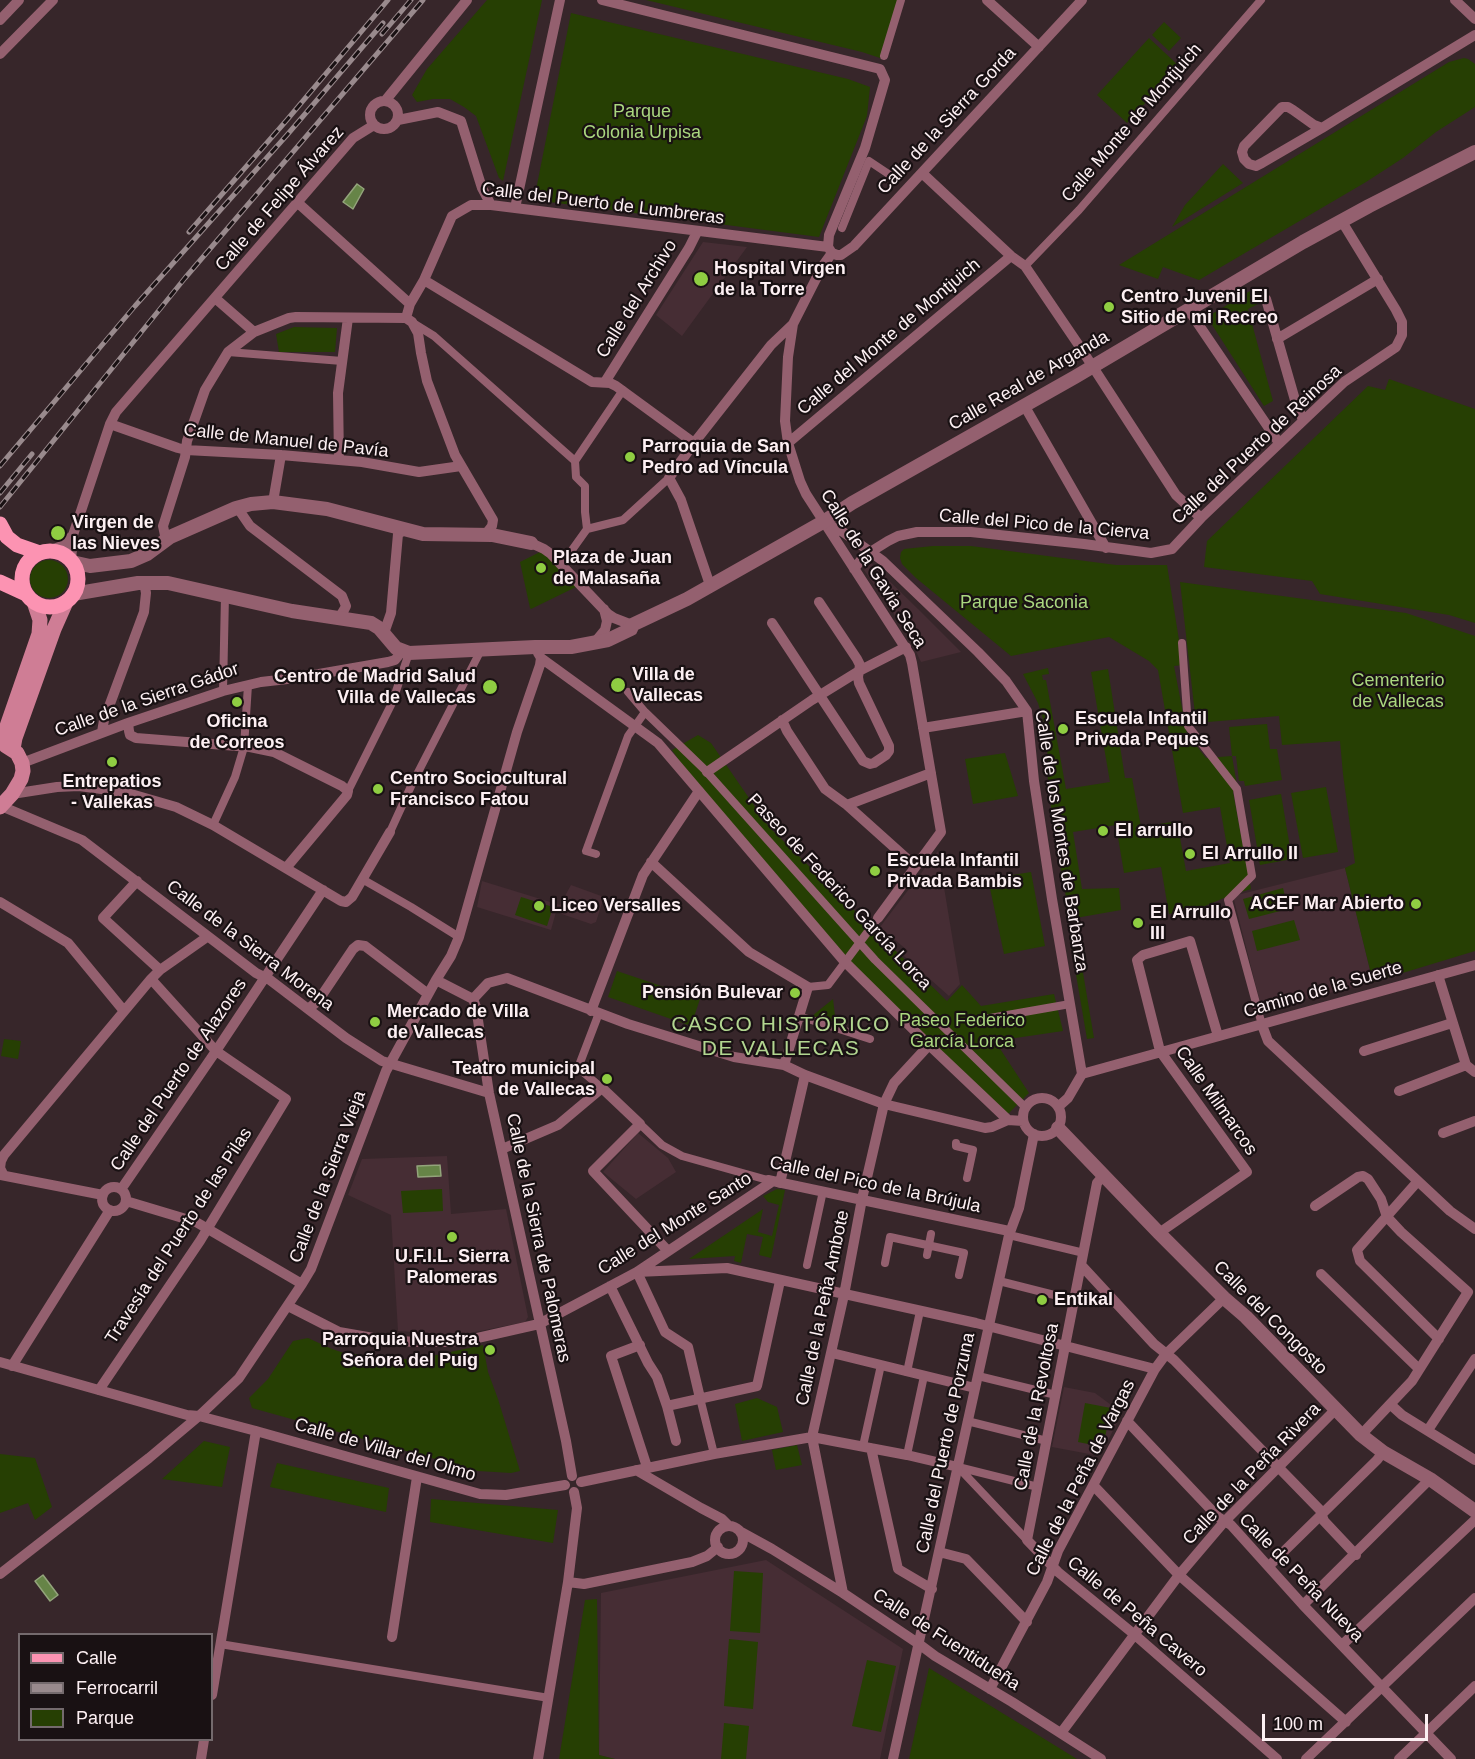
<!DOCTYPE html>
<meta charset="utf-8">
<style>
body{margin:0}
#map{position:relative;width:1475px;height:1759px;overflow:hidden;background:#37262a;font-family:Arial,sans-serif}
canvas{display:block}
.legend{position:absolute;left:18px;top:1633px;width:195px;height:108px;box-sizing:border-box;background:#191113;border:2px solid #746a6d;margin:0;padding:8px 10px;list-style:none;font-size:18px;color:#fdf0f3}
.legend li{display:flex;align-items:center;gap:12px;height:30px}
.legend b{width:30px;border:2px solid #746a6d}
.scale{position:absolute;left:1262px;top:1714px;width:166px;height:27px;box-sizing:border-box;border:3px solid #fdf0f3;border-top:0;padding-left:8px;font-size:18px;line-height:21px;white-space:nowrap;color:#fdf0f3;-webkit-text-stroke:4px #191113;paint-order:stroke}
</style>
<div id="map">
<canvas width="1475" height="1759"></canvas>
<ul class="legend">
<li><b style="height:8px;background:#fc93b2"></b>Calle</li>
<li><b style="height:8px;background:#998a8d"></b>Ferrocarril</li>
<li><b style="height:16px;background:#263f03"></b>Parque</li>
</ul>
<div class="scale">100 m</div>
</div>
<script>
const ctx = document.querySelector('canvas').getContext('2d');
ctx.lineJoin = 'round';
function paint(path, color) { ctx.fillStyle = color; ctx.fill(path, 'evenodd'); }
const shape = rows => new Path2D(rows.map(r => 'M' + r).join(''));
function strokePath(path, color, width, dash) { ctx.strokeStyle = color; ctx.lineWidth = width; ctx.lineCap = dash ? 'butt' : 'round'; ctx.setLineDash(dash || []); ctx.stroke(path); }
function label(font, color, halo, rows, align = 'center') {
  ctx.font = font + ' Arial,sans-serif'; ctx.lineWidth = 4.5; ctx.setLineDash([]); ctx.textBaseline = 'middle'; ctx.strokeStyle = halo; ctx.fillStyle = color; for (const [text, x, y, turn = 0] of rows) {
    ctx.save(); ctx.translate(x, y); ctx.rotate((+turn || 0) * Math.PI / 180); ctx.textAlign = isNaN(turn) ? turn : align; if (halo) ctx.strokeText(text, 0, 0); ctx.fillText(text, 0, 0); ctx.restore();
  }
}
paint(shape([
 [703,242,747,247,682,336,656,315],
 [871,563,918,609,961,652,921,662,907,633,864,570],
 [938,851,960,984,949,996,904,956,908,951,880,927],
 [1345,868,1373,982,1262,1010,1233,896],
 [482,881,560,905,571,885,604,897,596,922,591,924,556,912,551,930,477,907],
 [638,1133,668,1158,676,1172,636,1199,603,1172],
 [447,1156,451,1214,506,1209,528,1317,525,1322,460,1335,398,1331,391,1215,348,1195,362,1159],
 [1064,1387,1095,1393,1122,1413,1100,1456,1052,1447],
 [766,1560,903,1649,880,1759,615,1759,599,1755,601,1593]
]), '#462d34');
paint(shape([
 [487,0,542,0,503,181,499,178,476,116,464,107,450,99,433,99,417,102,412,95,427,69],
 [646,0,901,0,883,59,862,52],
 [571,13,848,79,870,87,867,116,819,237,534,200],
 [1164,22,1181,38,1169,51,1152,35],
 [1149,38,1179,66,1127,123,1097,95],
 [1464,58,1468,59,1475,64,1475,107,1436,132,1403,158,1366,182,1199,280,1163,267,1158,279,1119,265,1449,62],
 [1223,164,1243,183,1172,227,1185,205],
 [1255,288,1260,303,1248,309,1273,401,1264,406,1207,317],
 [294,327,337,328,335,352,279,352,276,334],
 [1389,379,1475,409,1475,623,1449,615,1320,594,1312,581,1204,567,1207,541,1368,386,1385,390],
 [933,546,971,546,1116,565,1167,565,1183,665,1174,666,1187,734,1206,758,1232,756,1229,727,1267,724,1270,749,1277,749,1282,780,1245,786,1244,781,1239,781,1236,756,1232,756,1238,791,1233,792,1251,889,1231,895,1198,909,1169,914,1161,867,1124,873,1116,825,1073,832,1082,889,1119,888,1121,910,1070,919,1058,853,1048,787,1047,732,1038,703,1023,674,1048,668,1049,674,1042,675,1043,680,1046,680,1066,789,1110,782,1091,672,1108,669,1125,778,1132,778,1141,827,1177,821,1186,871,1230,863,1220,807,1183,813,1158,670,1149,661,1109,637,1011,656,916,578,902,564,900,558,901,552,904,549],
 [542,551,576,587,531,609,530,608,520,562],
 '30 579a19 19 0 1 1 38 0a19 19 0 1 1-38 0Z',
 [1180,582,1406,613,1475,636,1475,951,1373,982,1345,868,1355,863,1343,774,1340,741,1282,745,1279,716,1196,723],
 [698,735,711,743,769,827,947,1001,962,985,981,1006,1054,994,1063,1031,995,1041,1029,1093,1008,1114,844,961,705,798,672,750],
 [1005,753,1018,796,973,804,965,759],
 [1326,787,1338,852,1303,858,1291,793],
 [1281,794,1292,859,1260,865,1249,800],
 [1031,872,1045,946,1004,954,988,879],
 [1283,888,1288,909,1249,919,1243,899],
 [521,897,553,907,547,926,515,915],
 [1294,920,1300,940,1257,951,1252,931],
 [1078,943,1094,1038,1087,1039,1071,945],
 [617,971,700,999,691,1026,608,997],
 [833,999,836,1024,812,1016],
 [4,1039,21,1041,18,1059,1,1056],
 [442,1189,443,1211,403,1213,401,1191],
 [777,1189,785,1190,771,1258,759,1255,763,1237,747,1234,741,1263,734,1261,735,1256,689,1259,763,1209,758,1232,772,1236,779,1205,768,1202,763,1196],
 [308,1338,332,1349,344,1353,413,1360,483,1345,488,1372,498,1399,520,1471,511,1473,478,1471,252,1408,249,1398,268,1379,293,1341],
 [757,1398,777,1407,783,1432,742,1441,735,1404],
 [1085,1403,1111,1408,1103,1447,1078,1442],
 [204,1441,230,1447,222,1487,162,1479],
 [797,1445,802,1465,776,1470,772,1450],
 [0,1454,35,1458,52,1507,35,1520,28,1503,0,1513],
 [277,1463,389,1488,386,1512,270,1487],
 [431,1499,558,1510,553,1543,430,1522],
 [734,1571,763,1573,760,1633,730,1631],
 [597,1599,599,1755,615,1759,559,1759,585,1600],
 [729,1639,758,1642,753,1709,724,1706],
 [867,1660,896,1666,881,1732,852,1726],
 [929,1668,1077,1759,909,1759],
 [724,1723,749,1726,746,1759,721,1759]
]), '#263f03');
const water = shape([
 [357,184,364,189,353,209,343,202,357,184],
 [440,1165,441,1176,418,1177,417,1166,440,1165],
 [43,1575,58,1595,50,1601,35,1581,43,1575]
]);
paint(water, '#668447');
strokePath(water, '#93a47b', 1.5);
strokePath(shape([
 [884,56,901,0],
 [842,228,869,161,893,177],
 [1025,266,1079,210,1261,0],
 [413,323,434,336,575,461],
 [228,352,342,361],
 [587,529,585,512,585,486,576,477,575,461,623,390],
 [562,564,587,529,623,520,669,478],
 [1182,643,1188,726,1237,789,1252,876,1228,900,1262,1025],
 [223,691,225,595],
 [628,692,645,712,704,769,875,960,1026,1108],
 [348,791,392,703,409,653],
 [213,825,235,777,244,747,248,685],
 [390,832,412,784,481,650],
 [596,854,586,851,628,736,645,712],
 [362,879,411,907,459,937],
 [808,987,828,985,878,918],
 [599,1013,578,1068,602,1088],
 [799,1016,870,1039],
 [973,1021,1070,1004],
 [640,1124,662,1145,682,1156,764,1179],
 [956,1143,956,1146,973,1150,967,1178],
 [1009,1235,1084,1253],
 [927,1255,931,1234],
 [885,1263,890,1237,964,1253,959,1275],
 [807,1265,823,1191],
 [999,1281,1074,1300],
 [907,1372,920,1311],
 [978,1376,1056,1395],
 [700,1398,714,1454],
 [967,1421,1047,1441],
 [863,1446,881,1365],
 [907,1455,924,1376],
 [958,1467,1027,1540],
 [958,1467,1038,1487],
 [220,1644,549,1698]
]), '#94606f', 8);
strokePath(shape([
 [602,0,880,69,885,80,865,148,829,235,828,247,832,253,822,267,793,324,771,345,694,443,669,478,681,500,710,585],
 [987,0,1039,47],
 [1455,0,1475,19],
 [0,20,19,0],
 [0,54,53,0],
 '370 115a14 14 0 1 1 28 0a14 14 0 1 1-28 0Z',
 [385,101,467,0],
 [398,120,438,112,461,121,482,188,491,205],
 [1322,128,1314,125,1293,110,1288,107,1282,107,1244,146,1242,152,1244,159,1249,164,1256,166,1262,163,1322,128,1338,118,1475,35],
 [922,173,1011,256,1025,266,1080,347,1176,495,1201,518],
 [298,203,410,304],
 [515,208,560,0],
 [832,253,837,255,841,255,854,246,1082,0],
 [424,280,592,382,610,383,616,386,694,443],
 [215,298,254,332],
 [1266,299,1295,400,1303,420],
 [1188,309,1279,443],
 [406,318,410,304,424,280,452,216,471,205,491,205,828,247],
 [793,324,788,357,785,421,788,443,800,481,806,494,910,655,912,663,941,832,878,918],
 [1277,339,1378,279],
 [605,382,689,248,697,232],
 [1024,405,1106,548],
 [110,424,178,448,186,450,281,455,362,462,419,472,461,466],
 [788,443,1011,256],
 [339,460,338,393,348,318],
 [273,502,281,455],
 [236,508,239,510,250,526,342,596,346,606,344,610,339,618],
 [823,522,843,532,883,561,978,652,1006,681,1027,711,1034,781,1052,899,1082,1074],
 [166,540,163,526,165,520,185,457,187,441,205,390,228,352,254,332,289,318,296,317,406,318,412,322,418,333,421,353,427,381,455,455,493,520,492,526,485,535],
 [531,543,544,549,551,554,608,614,614,618,632,625],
 [48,551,62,546,73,535],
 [71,561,73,535,110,424,116,412,353,138,374,125],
 [854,569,864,556,888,541,898,536,917,532,971,532,1084,544,1151,553,1172,549,1201,518,1324,401,1344,382,1396,347,1402,335,1402,322,1396,310,1341,220],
 [772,623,863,761,870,764,874,763,886,755,889,751,889,746,859,683,858,677,860,665,857,659,819,602],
 [384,633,391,613,398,534,404,530],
 [596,641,605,630,607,621,604,609],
 [538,653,541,658,658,743,844,961,929,1045,1008,1120],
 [782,720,787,731,825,789,847,805,915,866],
 [128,723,129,731,130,735,136,738,250,747,274,752,342,786,348,791,347,795,286,868],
 [923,728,1027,711],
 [102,732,104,720,144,612,146,593,144,582],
 [22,763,128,723,223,691,261,682,296,678,388,662,395,660,402,651],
 [707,772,812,700,859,671,906,647],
 [12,794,57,787,79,786,124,792,176,807,213,825,341,901,346,902,352,897,390,832],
 [847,805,931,773],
 [1,806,82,840,256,973,270,980,346,1038,382,1061,489,1093],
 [651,862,749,952,808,987,784,1065],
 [137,881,103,918,160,970],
 [0,902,68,943,124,1011],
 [1438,975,1466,1065,1475,1072],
 [436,980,473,999,476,1007,489,1093,566,1441,572,1476],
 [473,999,488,983,507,978,628,1024,734,1057,784,1065,805,1075,884,1104,985,1128,992,1127,1008,1120,1023,1121],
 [308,1009,318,1001,353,949,358,945,365,946,428,994],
 [591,1011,643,875,699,791],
 [1262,1025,1268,1041,1450,1211,1475,1229],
 [1364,1051,1452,1023],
 [1399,1091,1466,1065],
 '1023 1117a19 19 0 1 1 38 0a19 19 0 1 1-38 0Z',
 [1058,1107,1068,1098,1082,1074,1475,965],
 [1443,1133,1475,1121],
 [502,1149,558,1125,602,1088,640,1124,593,1171,668,1251],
 [3,1174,0,1168,1,1161,4,1155,151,979,160,970,207,937],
 [0,1175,103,1195],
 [1103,1176,1097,1183,1027,1540,1058,1572,1135,1635,1277,1759],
 [768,1180,1009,1231],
 [1418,1181,1357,1250,1360,1261,1439,1339],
 [780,1183,805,1075],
 '102 1199a12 12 0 1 1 24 0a12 12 0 1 1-24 0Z',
 [122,1188,216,1051,323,890],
 [126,1201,196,1222,302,1284],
 [1315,1206,1358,1177,1363,1176,1368,1179,1381,1199,1387,1217,1401,1232,1468,1292,1412,1381,1361,1435],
 [1159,1233,1247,1172,1160,1051,1137,960,1143,955,1190,941,1218,1036],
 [1081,1265,1154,1344,1174,1360,1320,1510,1324,1521,1356,1555],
 [1321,1274,1419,1369],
 [610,1286,648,1363,657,1377,667,1406,676,1441],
 [288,1306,339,1332,379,1339,414,1342,447,1342,473,1339,539,1324,637,1272,773,1181],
 [640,1345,611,1356,647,1467],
 [832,1353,975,1388],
 [0,1362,187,1415,199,1416,256,1431,480,1494,506,1495,565,1485],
 [12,1366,110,1210],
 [99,1390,200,1241,286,1099,216,1051,151,979],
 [700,1398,688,1347,665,1332,637,1272,727,1268,976,1323,1155,1369],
 [1391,1405,1402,1415,1475,1460],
 [667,1406,757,1386,780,1281],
 [1127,1421,1218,1517,1231,1525,1303,1605,1451,1759],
 [1428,1430,1475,1359],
 [871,1448,898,1569,932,1589],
 [636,1470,701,1508,722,1519,729,1526],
 [581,1482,714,1454,812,1437,907,1455,958,1467],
 [1093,1485,1179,1575,1346,1722],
 '715 1540a14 14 0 1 1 28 0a14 14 0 1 1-28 0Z',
 [741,1532,772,1549,843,1593,919,1644,935,1656,1012,1702,1101,1759],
 [939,1552,966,1559,1027,1622],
 [1269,1566,1377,1460,1383,1452],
 [0,1574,149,1458,199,1416,239,1378,302,1284,311,1269,386,1071,436,980,451,956,459,937,517,732,540,665,541,658],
 [568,1582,584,1584,692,1562,707,1556,718,1547],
 [843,1593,812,1437,844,1295,862,1199,884,1104,894,1083,929,1045],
 [1303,1605,1430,1479],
 [392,1637,417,1477],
 [1342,1645,1475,1520],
 [990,1689,1047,1582,1058,1551,1155,1369,1166,1354,1224,1298],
 [212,1695,256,1431],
 [1061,1733,1179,1575,1224,1522,1336,1409],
 [201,1759,204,1740],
 [538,1759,568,1582,577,1508,574,1492],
 [893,1759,1009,1235,1019,1208,1034,1134],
 [1306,1759,1475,1598],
 [1399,1759,1475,1686]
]), '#94606f', 10);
strokePath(shape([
 [72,562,90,566,131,561,147,554,170,537,236,508,251,504,273,502,327,509,423,534,492,535,531,543],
 [73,594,138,583,168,583,292,611,371,623,379,628,396,648,409,653,535,647,571,647,608,640,631,629,632,625,687,599,823,522,852,503,1075,377,1303,242,1369,206,1475,152],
 [1058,1128,1159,1233,1224,1298,1246,1317,1361,1435,1383,1452,1430,1479,1475,1511]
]), '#94606f', 14);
strokePath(shape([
 [0,740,6,729,39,634,40,620,34,602],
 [13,749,15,738,54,629,66,602],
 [0,807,12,794,21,779,23,771,22,763,17,753,6,746]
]), '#cf7d95', 15);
strokePath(shape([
 [0,524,7,537,17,545,40,553],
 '22 579a28 28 0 1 1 56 0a28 28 0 1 1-56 0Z',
 [0,582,26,594]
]), '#fc93b2', 15);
const rail = shape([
 [382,34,411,0],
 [189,232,286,121,388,0],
 [0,466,135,306,287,135,383,23],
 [0,493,32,454],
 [0,507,185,278,423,0]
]);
strokePath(rail, '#998a8d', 5);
strokePath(rail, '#191113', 3, [9]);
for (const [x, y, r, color] of [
 [701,279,8,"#8fcd42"],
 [1109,307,6,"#8fcd42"],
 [630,457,6,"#8fcd42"],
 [58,533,8,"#8fcd42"],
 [541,568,6,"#8fcd42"],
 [618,685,8,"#8fcd42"],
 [490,687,8,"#8fcd42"],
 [237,702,6,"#8fcd42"],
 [1063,729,6,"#8fcd42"],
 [112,762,6,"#8fcd42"],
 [378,789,6,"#8fcd42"],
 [1103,831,6,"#8fcd42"],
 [1190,854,6,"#8fcd42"],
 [875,871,6,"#8fcd42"],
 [1416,904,6,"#8fcd42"],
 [539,906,6,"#8fcd42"],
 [1138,923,6,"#8fcd42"],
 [795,993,6,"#8fcd42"],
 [375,1022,6,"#8fcd42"],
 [607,1079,6,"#8fcd42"],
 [452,1237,6,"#8fcd42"],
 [1042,1300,6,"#8fcd42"],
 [490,1350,6,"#8fcd42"]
]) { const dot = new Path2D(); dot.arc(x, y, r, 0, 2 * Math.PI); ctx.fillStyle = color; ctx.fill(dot); strokePath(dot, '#191113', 2); }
label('18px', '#aad77f', '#191113', [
 ["Parque",642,112],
 ["Colonia Urpisa",642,133],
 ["Parque Saconia",1024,603],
 ["Cementerio",1398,681],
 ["de Vallecas",1398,702],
 ["Paseo Federico",962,1021],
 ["García Lorca",962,1042]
]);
label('18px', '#fdf0f3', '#191113', [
 ["Calle de la Sierra Gorda",947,121,-47],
 ["Calle Monte de Montjuich",1132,123,-49],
 ["Calle de Felipe Álvarez",280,199,-49],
 ["Calle del Puerto de Lumbreras",603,204,7],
 ["Calle del Archivo",637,299,-58],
 ["Calle del Monte de Montjuich",889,337,-40],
 ["Calle Real de Arganda",1029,381,-30],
 ["Calle de Manuel de Pavía",286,441,6],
 ["Calle del Puerto de Reinosa",1257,445,-43],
 ["Calle del Pico de la Cierva",1044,525,5],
 ["Calle de la Gavia Seca",873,569,58],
 ["Calle de la Sierra Gádor",147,700,-19],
 ["Calle de los Montes de Barbanza",1061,841,81],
 ["Paseo de Federico García Lorca",839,892,47],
 ["Calle de la Sierra Morena",250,946,37],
 ["Camino de la Suerte",1323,990,-16],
 ["Calle del Puerto de Alazores",179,1075,-56],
 ["Calle Milmarcos",1216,1101,55],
 ["Calle de la Sierra Vieja",328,1177,-69],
 ["Calle del Pico de la Brújula",875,1185,12],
 ["Calle del Monte Santo",675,1224,-32],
 ["Travesía del Puerto de las Pilas",179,1236,-57],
 ["Calle de la Sierra de Palomeras",538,1238,78],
 ["Calle de la Peña Ambote",823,1308,-78],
 ["Calle del Congosto",1270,1318,45],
 ["Calle de la Revoltosa",1037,1407,-79],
 ["Calle del Puerto de Porzuna",946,1443,-78],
 ["Calle de Villar del Olmo",385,1450,16],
 ["Calle de la Peña Rivera",1252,1474,-46],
 ["Calle de la Peña de Vargas",1081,1478,-63],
 ["Calle de Peña Nueva",1301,1578,46],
 ["Calle de Peña Cavero",1137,1617,40],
 ["Calle de Fuentidueña",946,1640,33]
]);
label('bold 18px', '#fdf0f3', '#191113', [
 ["Hospital Virgen",714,269],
 ["de la Torre",714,290],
 ["Centro Juvenil El",1121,297],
 ["Sitio de mi Recreo",1121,318],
 ["Parroquia de San",642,447],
 ["Pedro ad Víncula",642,468],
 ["Virgen de",72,523],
 ["las Nieves",72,544],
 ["Plaza de Juan",553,558],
 ["de Malasaña",553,579],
 ["Villa de",632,675],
 ["Vallecas",632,696],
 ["Centro de Madrid Salud",476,677,"right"],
 ["Villa de Vallecas",476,698,"right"],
 ["Escuela Infantil",1075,719],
 ["Privada Peques",1075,740],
 ["Oficina",237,722,"center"],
 ["de Correos",237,743,"center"],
 ["Centro Sociocultural",390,779],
 ["Francisco Fatou",390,800],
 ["Entrepatios",112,782,"center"],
 ["- Vallekas",112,803,"center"],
 ["El arrullo",1115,831],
 ["El Arrullo II",1202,854],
 ["Escuela Infantil",887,861],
 ["Privada Bambis",887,882],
 ["ACEF Mar Abierto",1404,904,"right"],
 ["Liceo Versalles",551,906],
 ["El Arrullo",1150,913],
 ["III",1150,934],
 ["Pensión Bulevar",783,993,"right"],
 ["Mercado de Villa",387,1012],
 ["de Vallecas",387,1033],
 ["Teatro municipal",595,1069,"right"],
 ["de Vallecas",595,1090,"right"],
 ["U.F.I.L. Sierra",452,1257,"center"],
 ["Palomeras",452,1278,"center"],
 ["Entikal",1054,1300],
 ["Parroquia Nuestra",478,1340,"right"],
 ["Señora del Puig",478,1361,"right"]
], 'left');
ctx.letterSpacing = '1.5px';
label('21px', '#b2d690', '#191113', [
 ["CASCO HISTÓRICO",781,1025],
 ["DE VALLECAS",781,1049]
]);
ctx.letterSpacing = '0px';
</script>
